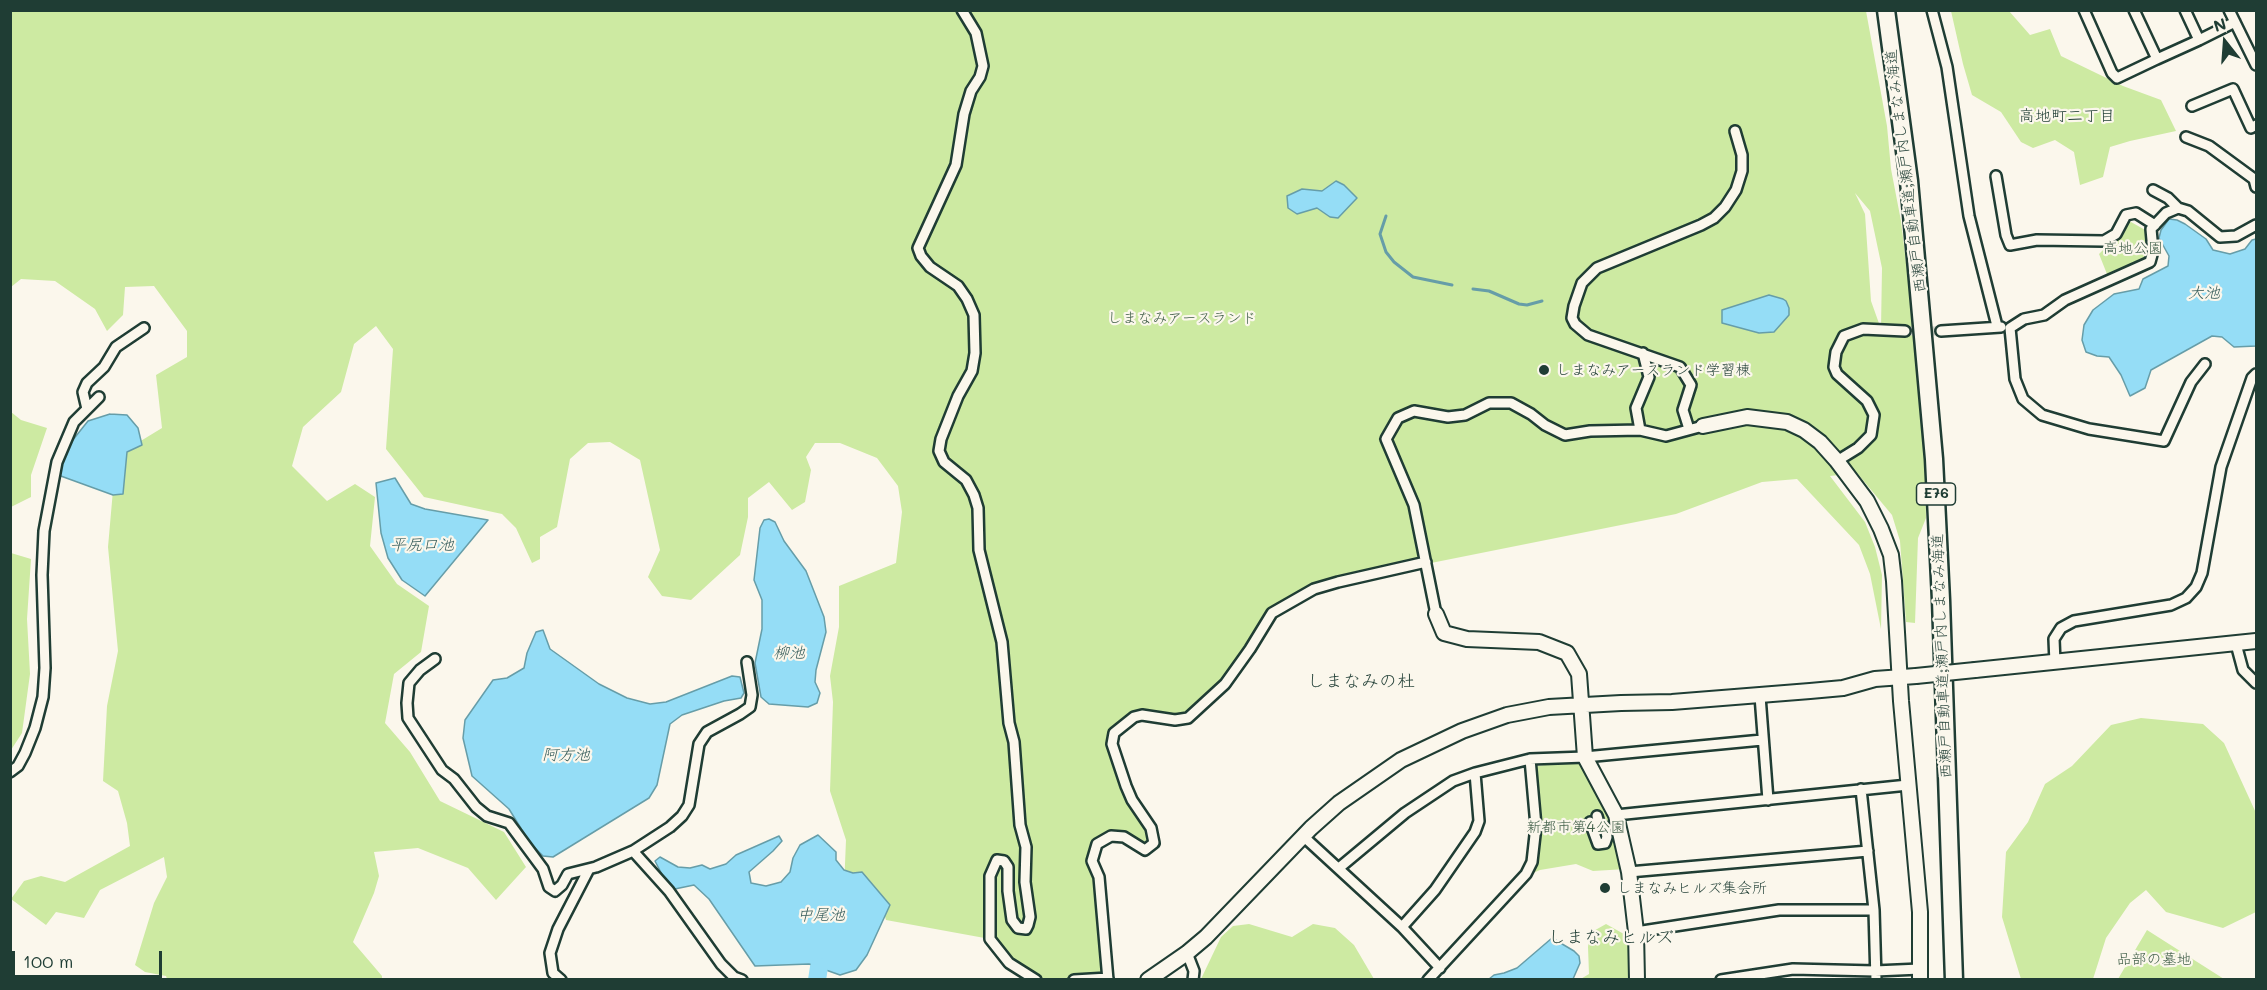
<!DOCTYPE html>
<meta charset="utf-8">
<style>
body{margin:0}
#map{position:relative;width:2267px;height:990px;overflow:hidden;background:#fbf7ec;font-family:Mali,sans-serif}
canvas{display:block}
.frame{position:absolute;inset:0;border:12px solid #1f3d34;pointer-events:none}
.north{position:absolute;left:2195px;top:12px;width:60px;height:60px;-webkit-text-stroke:4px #fbf7ec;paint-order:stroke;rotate:343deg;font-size:16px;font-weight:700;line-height:24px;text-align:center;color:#1f3d34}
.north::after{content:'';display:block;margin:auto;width:21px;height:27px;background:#1f3d34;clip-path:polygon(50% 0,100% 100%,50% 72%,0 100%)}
.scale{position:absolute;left:12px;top:951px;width:150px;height:27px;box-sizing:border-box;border:3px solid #1f3d34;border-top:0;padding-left:8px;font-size:18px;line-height:21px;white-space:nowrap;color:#1f3d34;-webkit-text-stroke:4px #fbf7ec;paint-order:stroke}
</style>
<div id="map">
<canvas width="2267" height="990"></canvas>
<div class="frame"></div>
<div class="north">N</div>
<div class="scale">100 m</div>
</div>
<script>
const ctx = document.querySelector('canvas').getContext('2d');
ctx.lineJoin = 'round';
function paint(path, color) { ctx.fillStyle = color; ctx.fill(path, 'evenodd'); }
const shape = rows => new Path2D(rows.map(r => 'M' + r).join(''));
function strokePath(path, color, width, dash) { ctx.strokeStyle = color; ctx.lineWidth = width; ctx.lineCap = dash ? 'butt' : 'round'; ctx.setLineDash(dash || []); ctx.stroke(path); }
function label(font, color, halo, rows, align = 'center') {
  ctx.font = font + ' Mali,"Klee One",sans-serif'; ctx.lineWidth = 4.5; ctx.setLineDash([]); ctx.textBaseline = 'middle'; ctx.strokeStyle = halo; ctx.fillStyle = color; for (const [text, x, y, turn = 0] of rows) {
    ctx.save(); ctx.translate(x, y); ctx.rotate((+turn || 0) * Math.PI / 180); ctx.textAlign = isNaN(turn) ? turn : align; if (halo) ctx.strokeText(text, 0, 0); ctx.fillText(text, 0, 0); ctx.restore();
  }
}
paint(shape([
 [11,11,1866,11,1887,126,1891,169,1901,221,1909,288,1925,458,1926,518,1918,538,1915,623,1906,622,1900,541,1892,515,1857,473,1830,476,1865,522,1875,547,1882,575,1881,629,1870,574,1859,545,1797,479,1762,482,1676,514,1356,578,1272,613,1217,692,1188,718,1142,715,1115,733,1120,765,1154,843,1146,849,1124,837,1097,844,1108,978,1037,979,1009,963,990,939,886,920,882,907,844,888,846,840,830,791,833,702,830,676,839,627,839,586,896,563,902,512,898,486,877,458,840,443,815,443,806,457,811,470,805,502,792,510,769,482,748,498,748,517,740,555,691,600,662,596,648,577,660,550,640,460,610,442,588,443,570,459,557,527,540,537,540,559,532,563,516,528,502,514,424,497,386,449,393,349,376,326,354,344,341,392,303,427,292,466,327,501,355,484,375,497,370,546,397,584,429,606,421,652,394,674,385,723,410,752,440,801,504,832,526,867,496,900,468,868,418,848,374,852,379,876,374,893,353,942,382,976,382,979,167,979,166,976,145,972,135,965,154,903,167,877,164,857,100,890,84,918,56,912,46,925,11,899,24,881,41,876,65,882,130,846,127,823,118,791,103,781,107,706,118,651,108,547,116,456,162,428,156,375,187,357,187,331,154,286,125,287,123,315,107,331,95,309,55,281,21,279,11,287],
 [1855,193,1870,211,1882,268,1881,329,1871,301,1865,214],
 [1951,11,2009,11,2030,35,2050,29,2061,56,2123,86,2161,100,2176,131,2130,141,2110,147,2103,177,2080,185,2074,152,2055,140,2033,148,2021,142,2001,112,1972,95,1963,64],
 [2131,222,2147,231,2151,240,2148,261,2109,279,2099,254,2104,249,2103,244,2125,224],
 [11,412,21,420,47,428,31,475,31,497,11,507],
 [11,553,31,559,27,619,30,674,22,733,11,750],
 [2141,718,2203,724,2224,743,2256,813,2256,912,2223,928,2166,912,2146,890,2130,903,2106,938,2093,979,2021,979,2002,917,2006,852,2028,822,2045,784,2072,766,2111,725],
 [1585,760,1612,815,1626,869,1593,871,1576,864,1540,870,1533,873,1539,844,1540,806,1535,773,1537,766],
 [1249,924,1292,937,1313,924,1335,928,1354,945,1374,979,1201,979,1221,937,1233,926],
 [1606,924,1631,938,1631,979,1579,980,1589,974,1588,947,1590,933],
 [2147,930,2224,979,2118,979]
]), '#cdeaa2');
const water = shape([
 [1336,181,1344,185,1357,198,1338,218,1330,217,1317,208,1297,214,1288,208,1287,196,1302,189,1322,191,1336,181],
 [2169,219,2177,220,2185,224,2206,239,2213,250,2230,254,2245,249,2252,240,2256,239,2256,346,2234,347,2222,337,2212,336,2151,370,2145,388,2130,396,2121,375,2109,357,2097,356,2086,352,2082,340,2084,325,2093,310,2114,294,2139,289,2143,279,2168,266,2169,256,2159,238,2161,230,2169,219],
 [1769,295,1783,299,1786,301,1789,308,1789,315,1774,332,1759,333,1722,323,1722,310,1769,295],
 [110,414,127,415,138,428,142,445,127,452,123,494,113,495,58,475,58,469,72,441,88,421,110,414],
 [395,478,411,504,425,509,488,520,425,596,402,580,388,558,381,533,376,483,395,478],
 [769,519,775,522,784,541,806,571,824,617,826,632,816,670,815,682,820,693,817,703,808,707,769,704,761,697,755,663,762,629,762,600,754,580,760,528,764,520,769,519],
 [543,630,550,649,599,684,627,698,650,704,666,702,732,676,740,677,744,693,741,698,724,701,682,715,670,724,657,785,649,798,553,857,543,856,530,843,509,809,472,776,463,738,465,720,493,680,507,678,524,668,527,653,536,632,543,630],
 [818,835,836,852,836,860,844,870,853,873,862,872,890,905,867,955,856,970,840,975,809,964,755,966,709,899,694,885,670,890,655,861,660,857,678,867,690,868,702,865,710,869,726,864,736,855,779,836,782,841,773,851,749,872,751,883,766,886,781,882,790,872,793,858,800,845,818,835],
 [1552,938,1574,951,1579,956,1580,963,1573,979,1489,979,1494,975,1504,973,1517,968,1552,938]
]);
paint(water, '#95ddf6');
strokePath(water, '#669da8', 1.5);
strokePath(shape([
 [1386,216,1380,234,1386,252,1394,262,1413,277,1452,285],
 [1473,289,1489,291,1519,304,1527,305,1542,301]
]), '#669da8', 3);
strokePath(shape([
 [817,980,819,967]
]), '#95ddf6', 18);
strokePath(shape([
 [1905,331,1941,331]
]), '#cfd2c7', 9, [9, 4.5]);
const street = shape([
 [962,10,976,33,983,66,980,77,971,91,964,114,956,165,918,248,921,256,930,267,958,286,967,299,974,315,975,353,972,371,958,396,941,439,939,451,944,462,966,480,974,495,978,508,979,550,1002,642,1009,723,1014,742,1020,825,1026,847,1025,882,1030,917,1028,925,1026,929,1018,928,1012,920,1008,891,1008,867,1004,861,997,860,990,876,990,939,1009,963,1036,980],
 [1932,10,1947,67,1969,216,1997,326],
 [2084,10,2112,73,2117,78,2157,59],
 [2134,10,2157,59,2199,40],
 [2185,10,2199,40,2235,22],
 [2229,10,2256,65],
 [2192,106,2233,89,2251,128,2256,125],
 [2186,137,2209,146,2254,179,2256,187],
 [1996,176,2006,235,2010,245,2037,240,2104,241,2116,234,2126,215,2136,213,2155,225],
 [2153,190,2168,198,2178,208],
 [1941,331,2001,327],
 [2205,364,2191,382,2164,441,2089,429,2042,415,2023,399,2015,379,2010,328,2024,319,2044,315,2065,300,2150,262,2153,251,2151,229,2166,213,2178,208,2188,211,2220,237,2236,236,2256,225],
 [87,409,83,392,87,383,104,367,116,347,144,328],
 [1689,429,1683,410,1691,385,1680,367,1588,335,1575,324,1572,318,1574,306,1582,283,1597,268,1701,225,1714,218,1725,207,1736,190,1742,171,1742,155,1735,131],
 [1640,430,1636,408,1649,377,1643,353],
 [1837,461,1858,448,1871,435,1874,415,1867,401,1837,374,1834,367,1836,352,1844,336,1863,329,1905,331],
 [1436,614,1414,505,1386,439,1398,418,1414,411,1448,417,1465,415,1489,403,1511,403,1531,414,1545,425,1565,435,1590,431,1640,430,1666,436,1703,426],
 [2236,644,2243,670,2256,683],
 [435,659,420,670,409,683,407,703,408,718,442,770,454,779,476,807,487,816,509,823,543,869,549,887,555,891,562,885,568,874,596,867,633,851,669,891,721,964,734,977,742,980],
 [2055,663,2054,639,2061,628,2074,621,2171,605,2186,598,2196,587,2202,573,2221,467,2252,378,2256,374],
 [1760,696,1768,800],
 [10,772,18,766,25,753,35,728,43,697,45,668,42,575,44,531,57,462,74,422,99,397],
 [1861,789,1874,910,1876,980],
 [1616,815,1908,785],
 [1590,822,1598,844,1605,843,1607,837,1605,827,1600,826,1597,816],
 [1303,836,1402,927,1440,968],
 [633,851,670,827,682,816,689,805,699,744,707,732,740,714,750,707,752,695,747,662],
 [1339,868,1405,813,1453,781,1475,773,1530,759],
 [1629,872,1868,851],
 [1402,927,1435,890,1475,832,1479,821,1475,773],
 [1636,932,1779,910,1874,910],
 [1187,953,1194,971,1193,980],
 [561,980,553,973,550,953,558,929,589,869],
 [1074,980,1108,978],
 [1108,980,1099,877,1092,861,1097,844,1111,836,1124,837,1145,850,1154,843,1151,828,1132,800,1126,786,1112,744,1114,733,1134,717,1142,715,1175,720,1188,718,1225,684,1250,649,1272,613,1314,589,1338,582,1426,562],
 [1428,980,1526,874,1532,862,1536,826,1530,759,1585,757,1762,740],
 [1721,980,1793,969,1875,971,1920,969]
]);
const secondary = shape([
 [1703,426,1747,417,1787,422,1804,430,1820,442,1837,461,1867,501,1881,529,1891,555,1894,581,1901,701,1920,912,1920,980],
 [1436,614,1444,633,1467,639,1539,642,1567,653,1579,674,1585,757,1616,815,1629,872,1636,932,1637,980],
 [1975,670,2256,641],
 [1148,980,1187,953,1206,937,1311,828,1339,803,1401,760,1462,731,1507,715,1549,707,1621,703,1672,702,1810,691,1843,688,1875,679,1916,676]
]);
const highway = shape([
 [1886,10,1909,181,1934,459,1941,600,1954,980]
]);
strokePath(street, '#1f3d34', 14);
strokePath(secondary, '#1f3d34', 18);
strokePath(highway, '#1f3d34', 21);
strokePath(street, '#fbf7ec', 9);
strokePath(secondary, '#fbf7ec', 14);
strokePath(highway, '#fbf7ec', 16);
const secondaryBridge = shape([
 [1916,676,1975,670]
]);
strokePath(secondaryBridge, '#1f3d34', 18, []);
strokePath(secondaryBridge, '#fbf7ec', 14);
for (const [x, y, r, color] of [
 [1544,370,6,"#1f3d34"],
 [1605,888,6,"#1f3d34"]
]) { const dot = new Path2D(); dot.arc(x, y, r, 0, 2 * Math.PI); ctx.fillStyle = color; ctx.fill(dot); strokePath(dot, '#fbf7ec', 2); }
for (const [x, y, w] of [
 [1936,494,39]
]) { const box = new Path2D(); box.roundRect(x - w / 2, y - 11, w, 22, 4.5); ctx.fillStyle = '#fbf7ec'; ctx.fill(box); strokePath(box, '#1f3d34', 1.5); }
label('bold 14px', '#1f3d34', null, [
 ["E76",1936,494]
]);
label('15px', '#1f3d34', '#fbf7ec', [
 ["西瀬戸自動車道;瀬戸内しまなみ海道",1906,171,-97],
 ["西瀬戸自動車道;瀬戸内しまなみ海道",1942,656,-92]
]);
label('15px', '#42604a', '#fbf7ec', [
 ["高地公園",2133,248],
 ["しまなみアースランド",1182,318],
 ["新都市第4公園",1576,827],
 ["品部の墓地",2154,959]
]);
label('15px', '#1f3d34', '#fbf7ec', [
 ["しまなみアースランド学習棟",1556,370],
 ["しまなみヒルズ集会所",1617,888]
], 'left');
label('16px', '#1f3d34', '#fbf7ec', [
 ["高地町二丁目",2067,116]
]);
label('italic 16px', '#375d5b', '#fbf7ec', [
 ["大池",2204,293],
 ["平尻口池",422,545],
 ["柳池",789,653],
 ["阿方池",566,755],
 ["中尾池",821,915]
]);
label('18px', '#1f3d34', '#fbf7ec', [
 ["しまなみの杜",1361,681],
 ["しまなみヒルズ",1611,937]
]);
</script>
